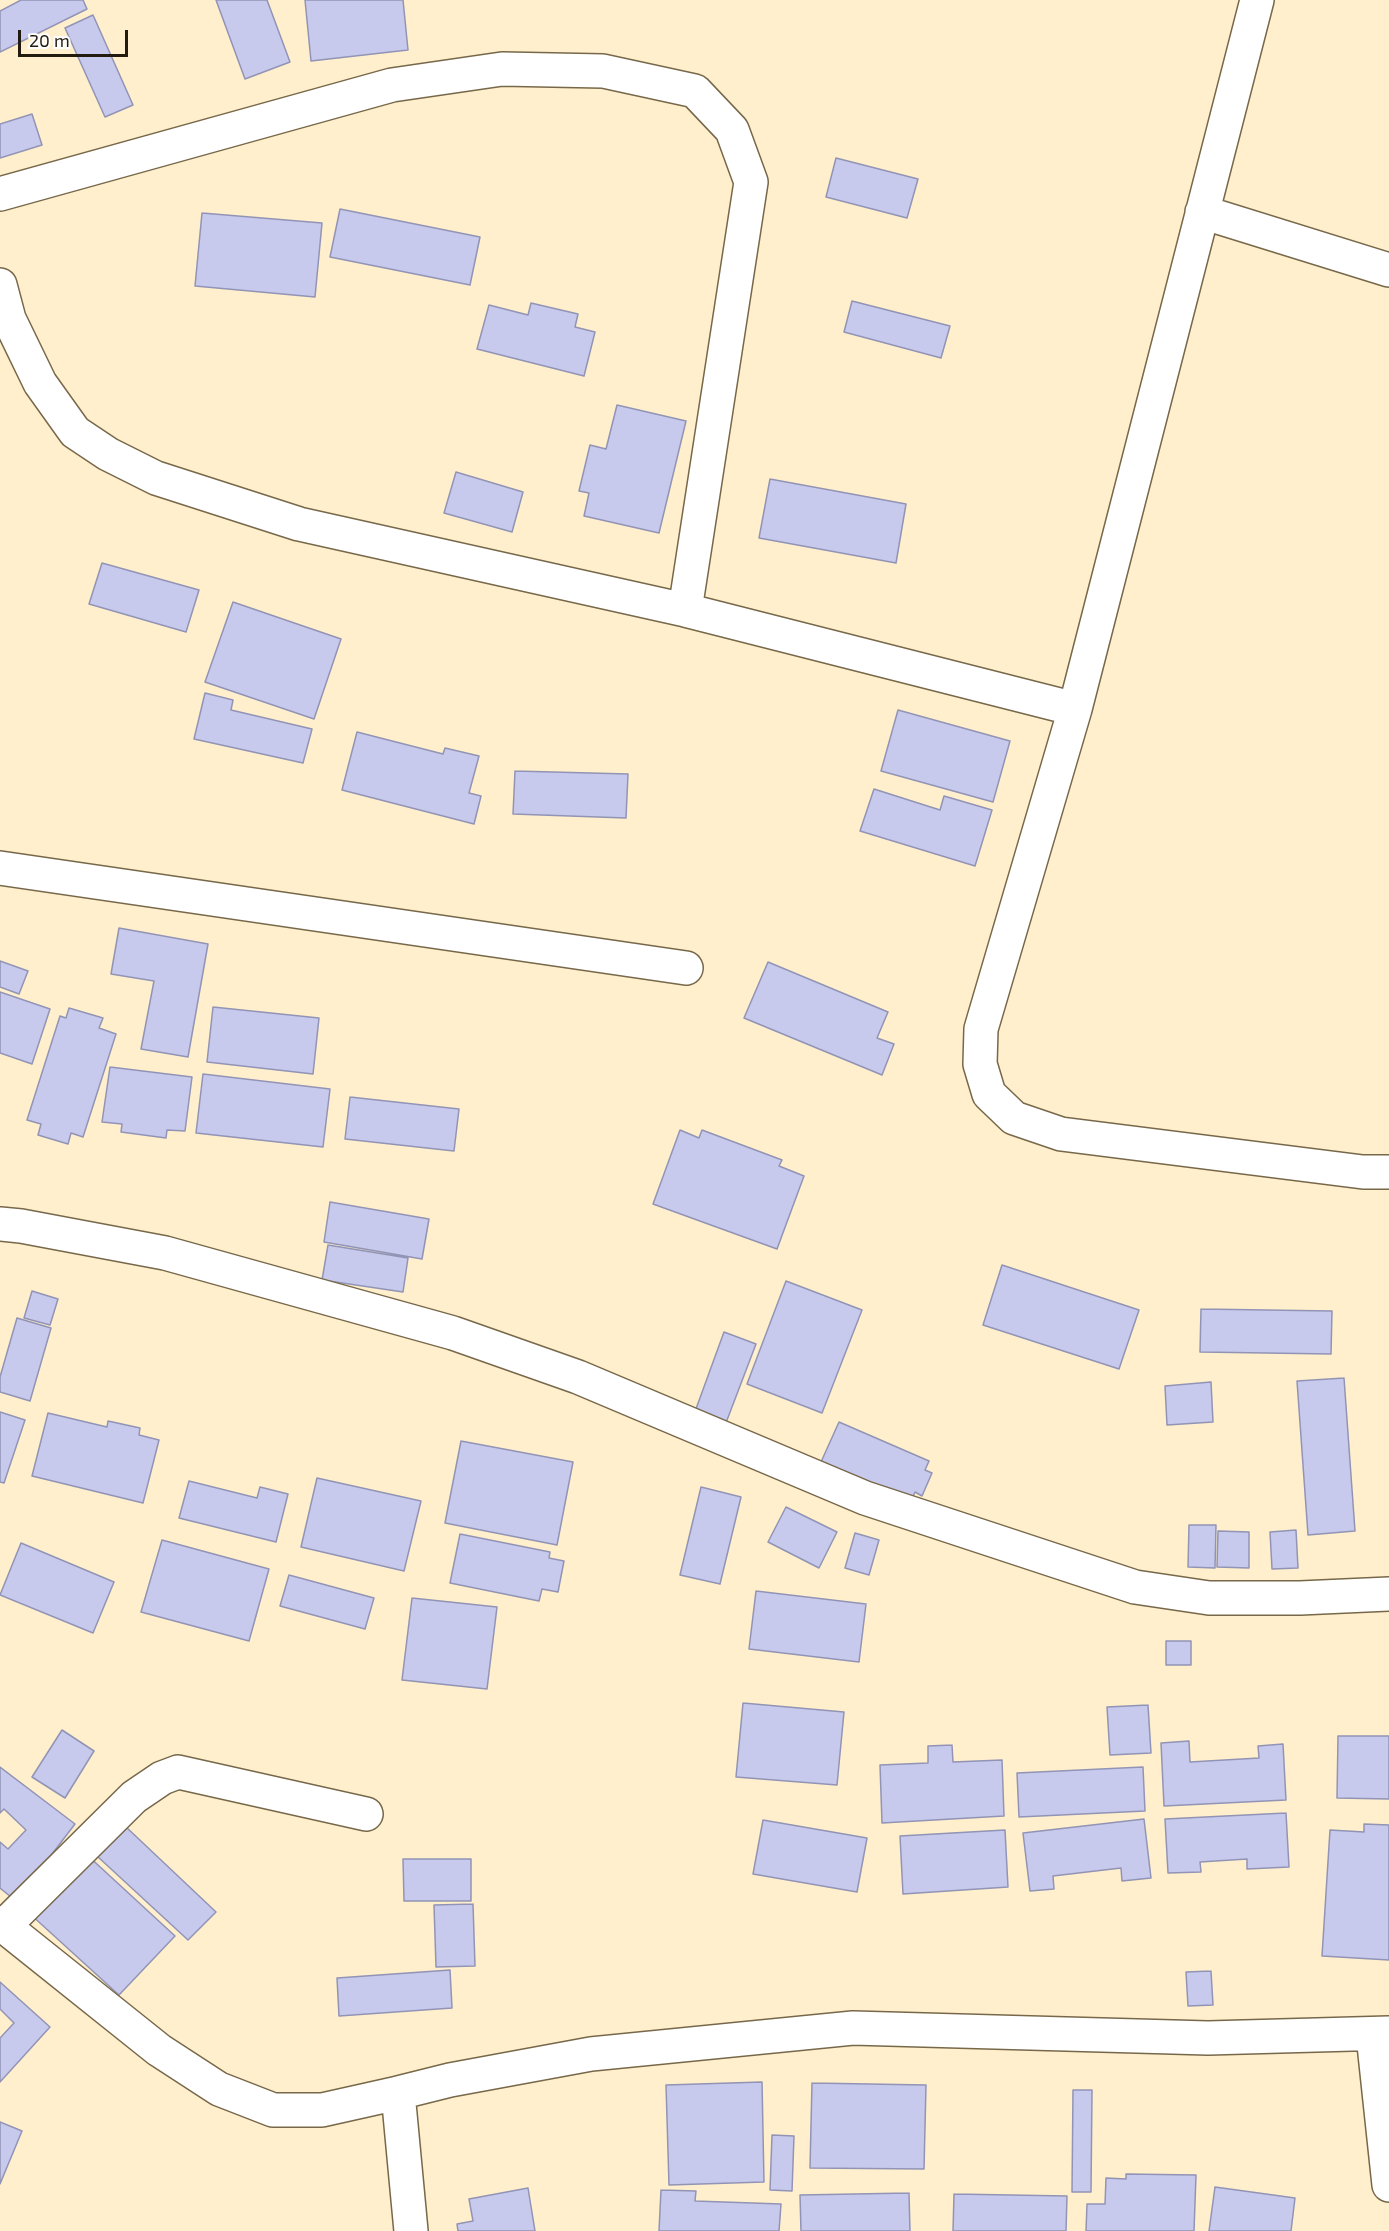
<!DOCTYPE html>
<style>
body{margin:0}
#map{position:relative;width:1389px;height:2231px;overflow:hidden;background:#ffefcd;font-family:"Exo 2",sans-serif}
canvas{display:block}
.scale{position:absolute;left:18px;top:30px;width:110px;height:27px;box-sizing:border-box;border:3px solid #221c10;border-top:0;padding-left:8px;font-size:18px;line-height:21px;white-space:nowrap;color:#221c10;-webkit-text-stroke:4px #fdfdfd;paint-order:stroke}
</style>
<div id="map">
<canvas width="1389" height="2231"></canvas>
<div class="scale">20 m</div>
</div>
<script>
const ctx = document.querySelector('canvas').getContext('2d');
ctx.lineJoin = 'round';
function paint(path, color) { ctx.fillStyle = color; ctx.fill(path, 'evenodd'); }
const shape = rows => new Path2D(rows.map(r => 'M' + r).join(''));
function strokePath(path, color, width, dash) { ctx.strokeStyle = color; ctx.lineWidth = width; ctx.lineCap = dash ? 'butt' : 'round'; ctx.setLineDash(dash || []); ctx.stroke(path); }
const building = shape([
 [21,0,83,0,87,9,0,52,0,11,21,0],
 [216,0,267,0,290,62,245,79,216,0],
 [305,0,403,0,408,50,311,61,305,0],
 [93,15,133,105,105,117,65,28,93,15],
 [32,114,42,145,0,158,0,124,32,114],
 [836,158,918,179,907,218,826,197,836,158],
 [340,209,480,237,470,285,330,257,340,209],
 [202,213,322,223,315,297,195,286,202,213],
 [852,301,950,326,941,358,844,332,852,301],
 [531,303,578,314,575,327,595,332,584,376,477,349,489,305,528,315,531,303],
 [617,405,686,421,659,533,584,516,589,493,579,491,590,445,606,449,617,405],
 [456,472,523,492,512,532,444,513,456,472],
 [770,479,906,504,896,563,759,538,770,479],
 [102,563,199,590,186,632,89,604,102,563],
 [233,602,341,639,314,719,205,682,233,602],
 [205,693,233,700,231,710,312,729,303,763,194,739,205,693],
 [898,710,1010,741,993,802,881,771,898,710],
 [357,732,443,754,445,748,479,756,469,793,481,796,474,824,342,790,357,732],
 [515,771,628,774,626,818,513,814,515,771],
 [874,789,940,810,944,796,992,810,975,866,860,831,874,789],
 [119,928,208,944,188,1057,141,1049,154,981,111,974,119,928],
 [0,961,28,971,19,994,0,987,0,961],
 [768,962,888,1012,877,1038,894,1044,882,1075,744,1018,768,962],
 [0,992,50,1009,32,1064,0,1053,0,992],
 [213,1007,319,1018,313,1074,207,1062,213,1007],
 [69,1008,103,1018,99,1028,116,1034,83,1137,71,1133,68,1144,38,1135,41,1124,27,1120,60,1016,66,1018,69,1008],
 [110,1067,192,1077,185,1131,167,1130,166,1138,121,1132,122,1124,102,1122,110,1067],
 [203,1074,330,1089,323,1147,196,1133,203,1074],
 [350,1097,459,1109,454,1151,345,1139,350,1097],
 [680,1130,699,1138,702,1130,782,1160,779,1166,804,1176,777,1249,653,1204,680,1130],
 [330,1202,429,1219,422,1259,324,1242,330,1202],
 [328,1245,408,1258,403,1292,322,1280,328,1245],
 [1002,1265,1139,1310,1119,1369,983,1325,1002,1265],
 [786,1281,862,1310,822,1413,747,1384,786,1281],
 [32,1291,58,1299,50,1325,24,1318,32,1291],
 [1201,1309,1332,1311,1331,1354,1200,1352,1201,1309],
 [17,1318,51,1328,30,1401,0,1392,0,1377,17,1318],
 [724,1332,756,1344,724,1428,693,1417,724,1332],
 [1344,1378,1355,1531,1308,1535,1297,1381,1344,1378],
 [1211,1382,1213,1422,1167,1425,1165,1386,1211,1382],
 [0,1412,25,1420,4,1483,0,1482,0,1412],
 [48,1413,107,1427,108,1421,140,1428,139,1435,159,1440,143,1503,32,1476,48,1413],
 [839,1422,929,1461,925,1470,932,1473,922,1496,915,1492,911,1501,821,1462,839,1422],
 [461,1441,573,1462,557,1545,445,1523,461,1441],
 [317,1478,421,1501,404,1571,301,1547,317,1478],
 [189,1481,257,1498,260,1487,288,1494,276,1542,179,1518,189,1481],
 [701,1487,741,1497,720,1584,680,1575,701,1487],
 [786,1507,837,1532,819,1568,768,1542,786,1507],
 [1189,1525,1216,1525,1215,1568,1188,1567,1189,1525],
 [1296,1530,1298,1568,1272,1569,1270,1532,1296,1530],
 [1218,1531,1249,1532,1249,1568,1217,1567,1218,1531],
 [855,1533,879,1540,869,1575,845,1568,855,1533],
 [460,1534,550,1552,549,1558,564,1561,558,1592,542,1589,539,1601,450,1583,460,1534],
 [162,1540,269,1569,249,1641,141,1612,162,1540],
 [21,1543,114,1582,93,1633,0,1595,21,1543],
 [289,1575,374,1598,365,1629,280,1606,289,1575],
 [756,1591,866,1604,859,1662,749,1649,756,1591],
 [412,1598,497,1607,487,1689,402,1680,412,1598],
 [1166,1641,1191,1641,1191,1665,1166,1665,1166,1641],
 [743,1703,844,1712,837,1785,736,1777,743,1703],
 [1148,1705,1151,1753,1110,1755,1107,1707,1148,1705],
 [62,1730,94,1751,65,1798,32,1777,62,1730],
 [1338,1736,1389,1736,1389,1799,1337,1798,1338,1736],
 [1189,1741,1190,1762,1259,1758,1258,1746,1283,1744,1286,1800,1164,1806,1161,1743,1189,1741],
 [952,1745,953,1762,1002,1760,1004,1816,882,1823,880,1765,928,1763,928,1746,952,1745],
 [0,1767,75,1824,16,1901,0,1888,0,1842,8,1849,26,1830,4,1809,0,1813,0,1767],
 [1143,1767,1145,1811,1019,1817,1017,1773,1143,1767],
 [1286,1813,1289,1867,1247,1869,1247,1859,1200,1862,1201,1872,1168,1873,1165,1819,1286,1813],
 [1144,1819,1151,1878,1122,1881,1121,1868,1053,1876,1054,1889,1030,1891,1023,1833,1144,1819],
 [763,1820,867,1838,857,1892,753,1874,763,1820],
 [1364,1824,1389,1825,1389,1960,1322,1956,1330,1830,1364,1832,1364,1824],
 [125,1826,216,1912,188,1940,97,1856,125,1826],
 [1005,1830,1008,1887,903,1894,900,1836,1005,1830],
 [85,1853,175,1936,119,1995,29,1913,85,1853],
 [403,1859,471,1859,471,1901,404,1901,403,1859],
 [473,1904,475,1966,436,1967,434,1905,473,1904],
 [450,1970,452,2008,339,2016,337,1978,450,1970],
 [1211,1971,1213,2005,1188,2006,1186,1972,1211,1971],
 [0,1982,50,2027,0,2082,0,2038,14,2023,0,2009,0,1982],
 [762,2082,764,2182,669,2185,666,2085,762,2082],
 [812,2083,926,2085,924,2169,810,2168,812,2083],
 [1073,2090,1092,2090,1091,2192,1072,2192,1073,2090],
 [0,2122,22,2131,0,2184,0,2122],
 [772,2135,794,2136,792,2191,770,2190,772,2135],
 [1126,2174,1196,2175,1194,2231,1086,2231,1087,2204,1105,2204,1106,2178,1126,2179,1126,2174],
 [1215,2187,1295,2198,1291,2231,1209,2231,1215,2187],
 [528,2188,535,2231,458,2231,457,2224,473,2221,469,2199,528,2188],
 [661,2190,696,2191,695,2201,781,2204,779,2231,659,2231,661,2190],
 [909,2193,910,2231,801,2231,800,2195,909,2193],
 [954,2194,1067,2196,1066,2231,953,2231,954,2194]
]);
paint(building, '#c7caec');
strokePath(building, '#9294b5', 1.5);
const minor = shape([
 [1257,0,1075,709,981,1029,980,1064,989,1094,1014,1118,1061,1134,1363,1172,1389,1172],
 [0,194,392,85,502,69,603,71,695,91,732,130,751,182,685,610,1075,709],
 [1202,212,1389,270],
 [0,285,9,319,40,383,75,432,108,454,156,478,299,524,685,610],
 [0,868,686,968],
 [0,1923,159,2050,219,2089,273,2110,322,2110,398,2093,411,2231],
 [4,1926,134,1797,162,1778,178,1772,366,1814],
 [1373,2035,1389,2185],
 [398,2093,450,2080,591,2054,853,2028,1208,2038,1389,2033]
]);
const tertiary = shape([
 [0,1224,21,1226,165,1253,453,1333,578,1377,865,1498,1135,1587,1209,1598,1300,1598,1389,1594]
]);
strokePath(minor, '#77684a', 36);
strokePath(tertiary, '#77684a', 36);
strokePath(minor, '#fff', 33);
strokePath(tertiary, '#fff', 33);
</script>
